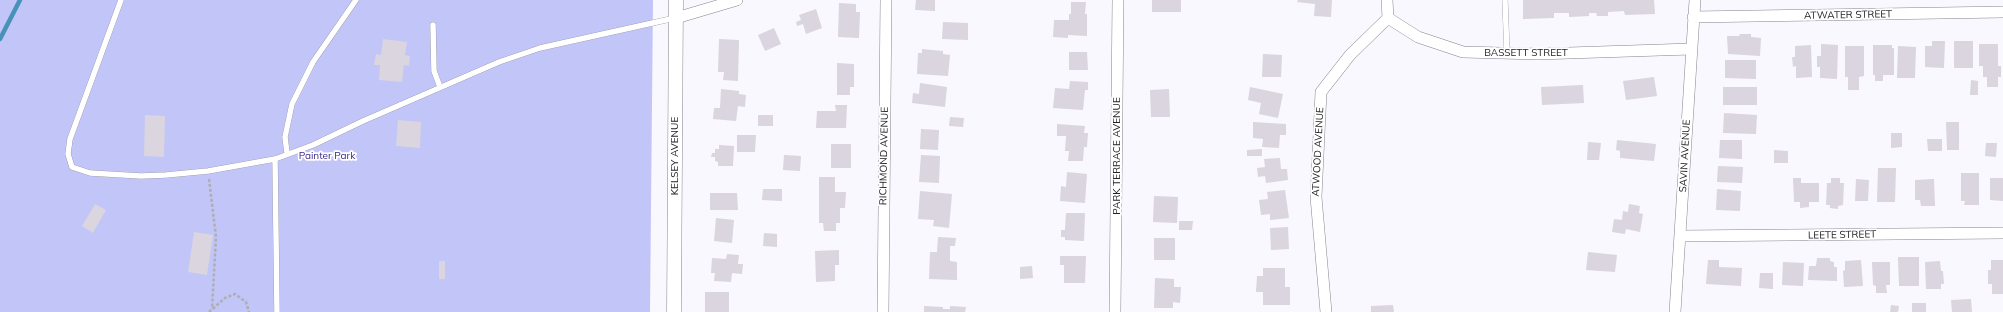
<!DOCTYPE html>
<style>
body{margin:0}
canvas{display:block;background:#f8f8fe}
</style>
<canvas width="2003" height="312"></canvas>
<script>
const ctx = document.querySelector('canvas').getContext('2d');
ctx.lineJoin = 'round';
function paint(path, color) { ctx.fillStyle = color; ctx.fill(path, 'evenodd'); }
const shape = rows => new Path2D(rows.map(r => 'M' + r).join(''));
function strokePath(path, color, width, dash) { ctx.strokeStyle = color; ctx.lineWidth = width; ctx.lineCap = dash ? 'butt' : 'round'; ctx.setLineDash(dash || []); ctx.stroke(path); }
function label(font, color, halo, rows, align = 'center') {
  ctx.font = font + ' Mulish,sans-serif'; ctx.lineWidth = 3.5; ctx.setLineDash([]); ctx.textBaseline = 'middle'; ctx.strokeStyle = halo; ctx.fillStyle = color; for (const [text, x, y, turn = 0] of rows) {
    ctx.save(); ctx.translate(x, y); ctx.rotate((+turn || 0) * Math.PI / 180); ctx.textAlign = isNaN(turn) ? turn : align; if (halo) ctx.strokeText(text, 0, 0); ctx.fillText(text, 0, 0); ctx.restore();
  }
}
paint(shape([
 [0,0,653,0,650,312,0,312]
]), '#c2c5f8');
strokePath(shape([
 [0,39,20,0]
]), '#4892ba', 4.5);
paint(shape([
 [916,0,935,0,935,11,915,10],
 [1152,0,1181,0,1181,12,1152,12],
 [1298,0,1332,0,1331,17,1314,16,1315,4,1297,2],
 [1523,0,1654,0,1655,14,1625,15,1624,11,1608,12,1608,16,1597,16,1596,13,1589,13,1589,16,1569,17,1569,13,1554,13,1554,18,1523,19],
 [1071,2,1086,2,1085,14,1087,14,1087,36,1068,35,1068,38,1053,37,1054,20,1069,20,1069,14,1071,14],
 [839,3,856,4,856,12,860,12,859,38,838,37],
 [816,9,822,28,806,34,803,24,797,26,796,22,801,20,799,15],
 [943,22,968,23,968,40,942,39],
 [774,28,781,44,765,51,758,35],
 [1740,34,1751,34,1751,37,1761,38,1760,56,1728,54,1727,36,1739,36],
 [383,39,407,42,405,55,410,56,409,66,404,65,402,82,379,80,380,65,374,65,376,54,381,55],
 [719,39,739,40,738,81,723,80,724,72,718,72],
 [1932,41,1945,41,1944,68,1925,67,1925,46,1932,46],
 [1954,41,1973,41,1973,68,1954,68],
 [1821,44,1838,45,1837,79,1820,78,1820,67,1817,67,1817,56,1821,56],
 [1979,44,1998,44,1998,66,2001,66,2001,77,1998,77,1998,87,1987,87,1987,77,1983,77,1983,66,1979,66],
 [1811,45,1812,77,1796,78,1796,66,1793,67,1792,57,1795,57,1795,46],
 [1873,45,1892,45,1892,48,1894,48,1894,75,1883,75,1883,81,1875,81,1875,75,1873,75],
 [1845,46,1864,46,1864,76,1859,77,1859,90,1848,90,1848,77,1845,77],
 [1898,46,1916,47,1915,78,1897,78],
 [922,49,943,51,943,54,950,55,948,76,917,74,918,53,922,53],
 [1069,52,1087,52,1088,70,1069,70],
 [1263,54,1282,55,1281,77,1262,77],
 [1725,60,1756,60,1756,79,1725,78],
 [837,63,854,64,854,87,850,87,850,95,837,95],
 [1654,77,1657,96,1626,100,1623,81],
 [1971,80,1978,81,1978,95,1970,95],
 [1070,81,1088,82,1088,90,1085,90,1083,110,1053,108,1055,88,1069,89],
 [920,83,947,87,945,107,912,103,913,93,919,94],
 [1583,85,1584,103,1542,105,1541,87],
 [1250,87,1283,94,1278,118,1259,114,1261,103,1248,100],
 [1723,87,1757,87,1757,105,1723,105],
 [721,89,739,91,739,94,746,95,745,107,738,106,736,121,713,119,714,108,720,108],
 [1169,89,1170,117,1151,117,1150,90],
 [835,105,847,105,846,128,816,128,817,111,836,111],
 [1724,113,1757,115,1756,134,1723,133],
 [145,115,165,116,164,157,144,156],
 [758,115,773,115,773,126,758,126],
 [950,117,964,118,963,127,949,126],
 [398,120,421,122,420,148,396,146],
 [1253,122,1286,124,1286,135,1280,135,1279,148,1262,147,1263,139,1253,138],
 [1946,122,1959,122,1959,150,1947,150],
 [1057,124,1085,126,1084,133,1088,133,1087,147,1084,147,1083,161,1068,161,1069,151,1065,151,1066,136,1057,136],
 [921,129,939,130,938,150,920,149],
 [1891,133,1902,133,1902,147,1891,148],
 [737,135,756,135,755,152,737,152],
 [1927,139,1942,139,1942,151,1928,151],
 [1617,140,1656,144,1654,161,1620,158,1620,151,1616,150],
 [1720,140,1742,140,1742,159,1719,158],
 [1588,142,1601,143,1599,160,1587,160],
 [1986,143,1997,143,1996,157,1985,156],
 [831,144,851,144,851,168,831,168],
 [719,145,734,146,733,166,718,166,718,162,715,161,715,157,711,157,712,153,715,153,715,149,719,149],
 [1262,149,1262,156,1247,156,1247,150],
 [1774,150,1788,151,1788,163,1774,163],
 [784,155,801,156,800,171,783,170],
 [921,155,940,156,939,183,919,182],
 [1280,158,1281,169,1287,169,1288,180,1266,183,1265,176,1258,177,1257,168,1265,167,1264,159],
 [1718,166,1743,167,1742,183,1717,182],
 [1878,168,1896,168,1895,202,1877,202],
 [1067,172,1087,174,1085,203,1060,201,1061,186,1066,187],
 [1961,173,1979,173,1979,205,1964,205,1965,201,1961,201],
 [819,177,835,177,835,192,846,192,845,208,840,208,840,223,836,223,836,231,824,231,823,223,819,223],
 [1793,178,1801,178,1801,183,1819,183,1819,202,1809,202,1809,207,1800,208,1800,202,1794,202],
 [1831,178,1840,178,1840,183,1844,183,1843,205,1838,206,1838,209,1830,208,1830,205,1826,205,1827,183,1831,183],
 [1990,178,2003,178,2003,201,1990,200],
 [1856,179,1869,180,1868,201,1855,201],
 [1934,179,1935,206,1921,206,1920,200,1915,200,1915,180],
 [763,189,782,189,782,201,762,200],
 [1717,189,1741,191,1740,211,1716,210],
 [1285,190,1289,218,1270,220,1270,214,1261,215,1259,200,1268,199,1267,192],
 [920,191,952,194,949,228,933,226,934,220,918,219],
 [710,193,737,193,738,210,710,210],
 [1154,196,1178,197,1177,223,1153,222],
 [95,204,106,210,93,233,82,226],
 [1629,204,1640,206,1639,213,1643,214,1640,232,1626,229,1625,234,1612,232,1614,219,1622,220,1623,211,1628,212],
 [1066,213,1085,213,1084,241,1065,240,1065,237,1061,237,1061,230,1065,230],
 [716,218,734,220,732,243,714,241],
 [1179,221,1193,221,1192,230,1179,230],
 [1288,227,1289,249,1271,250,1270,228],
 [194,232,213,235,207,275,188,272],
 [764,233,777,234,777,247,763,246],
 [938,237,956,238,955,246,950,246,950,261,957,262,957,280,929,279,930,252,937,252],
 [1154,238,1175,238,1175,260,1154,260],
 [839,250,839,265,835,265,835,281,816,282,815,251],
 [1588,252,1617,255,1615,272,1586,270],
 [727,254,739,255,738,264,743,264,742,274,732,273,731,282,714,281,715,273,711,273,712,258,726,259],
 [1060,256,1086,256,1085,283,1064,283,1064,265,1060,265],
 [1898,257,1919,257,1919,286,1899,286],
 [1817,258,1830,258,1830,261,1834,262,1834,267,1837,267,1837,281,1808,280,1809,266,1816,266],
 [1708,260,1719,260,1719,267,1742,268,1741,286,1706,284],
 [1861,260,1863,286,1844,287,1843,271,1845,270,1845,261],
 [1991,260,2003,260,2003,294,1992,294,1992,284,1988,284,1988,270,1991,270],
 [439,261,445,261,445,279,439,279],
 [1940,261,1941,271,1943,271,1944,284,1941,284,1941,289,1926,289,1925,262],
 [1783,262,1804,263,1803,286,1782,285],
 [1872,262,1890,262,1890,285,1886,285,1887,293,1876,293,1876,286,1873,285],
 [1032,266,1033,278,1020,279,1020,267],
 [1263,268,1285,268,1285,287,1290,287,1290,305,1263,305,1263,292,1256,292,1257,276,1263,276],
 [1760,273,1773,273,1773,289,1759,288],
 [1155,278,1174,279,1174,287,1181,287,1180,303,1173,302,1173,308,1154,308],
 [705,292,729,292,729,312,705,312],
 [1971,299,1972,312,1952,312,1951,300],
 [1912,303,1926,303,1926,312,1912,312],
 [1393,305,1394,312,1371,312,1371,306],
 [1891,305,1899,306,1898,312,1890,312],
 [924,306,943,307,943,309,950,309,950,306,966,307,965,312,924,312]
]), '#dad5de');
const service = shape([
 [121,0,70,139,68,154,72,167,90,173,141,176,166,175,208,171,275,159,313,145,363,121,499,62,540,48,675,18],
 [1505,0,1507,53],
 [433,25,434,71,440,87],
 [287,153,285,137,292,104,313,62,356,0],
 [275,159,277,312]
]);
const minor = shape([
 [1387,0,1388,18],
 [1693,17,2003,12],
 [676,18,737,0],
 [1388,18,1418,37,1463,52,1538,54,1691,49],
 [1681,236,2003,233],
 [883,312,886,0],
 [1115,312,1118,0],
 [1326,312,1316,197,1321,92,1350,55,1388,18],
 [1675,312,1695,0]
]);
const tertiary = shape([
 [674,312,676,0]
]);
strokePath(service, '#85868e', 6);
strokePath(minor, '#85868e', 12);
strokePath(tertiary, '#85868e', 15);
strokePath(shape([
 [209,179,216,237,212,309],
 [209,312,225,298,235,294,246,302,249,312]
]), '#aeaeb3', 2.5, [3, 2]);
strokePath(service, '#fff', 5.5);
strokePath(minor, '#fff', 11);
strokePath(tertiary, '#fff', 14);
label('10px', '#232327', '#fff', [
 ["ATWATER STREET",1848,15,-1],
 ["BASSETT STREET",1526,53],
 ["ATWOOD AVENUE",1318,152,-87],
 ["KELSEY AVENUE",675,156,-90],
 ["RICHMOND AVENUE",884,156,-89],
 ["PARK TERRACE AVENUE",1117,156,-90],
 ["SAVIN AVENUE",1685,156,-87],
 ["LEETE STREET",1842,235,-1]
]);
label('10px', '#301e81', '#fff', [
 ["Painter Park",327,156]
]);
</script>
